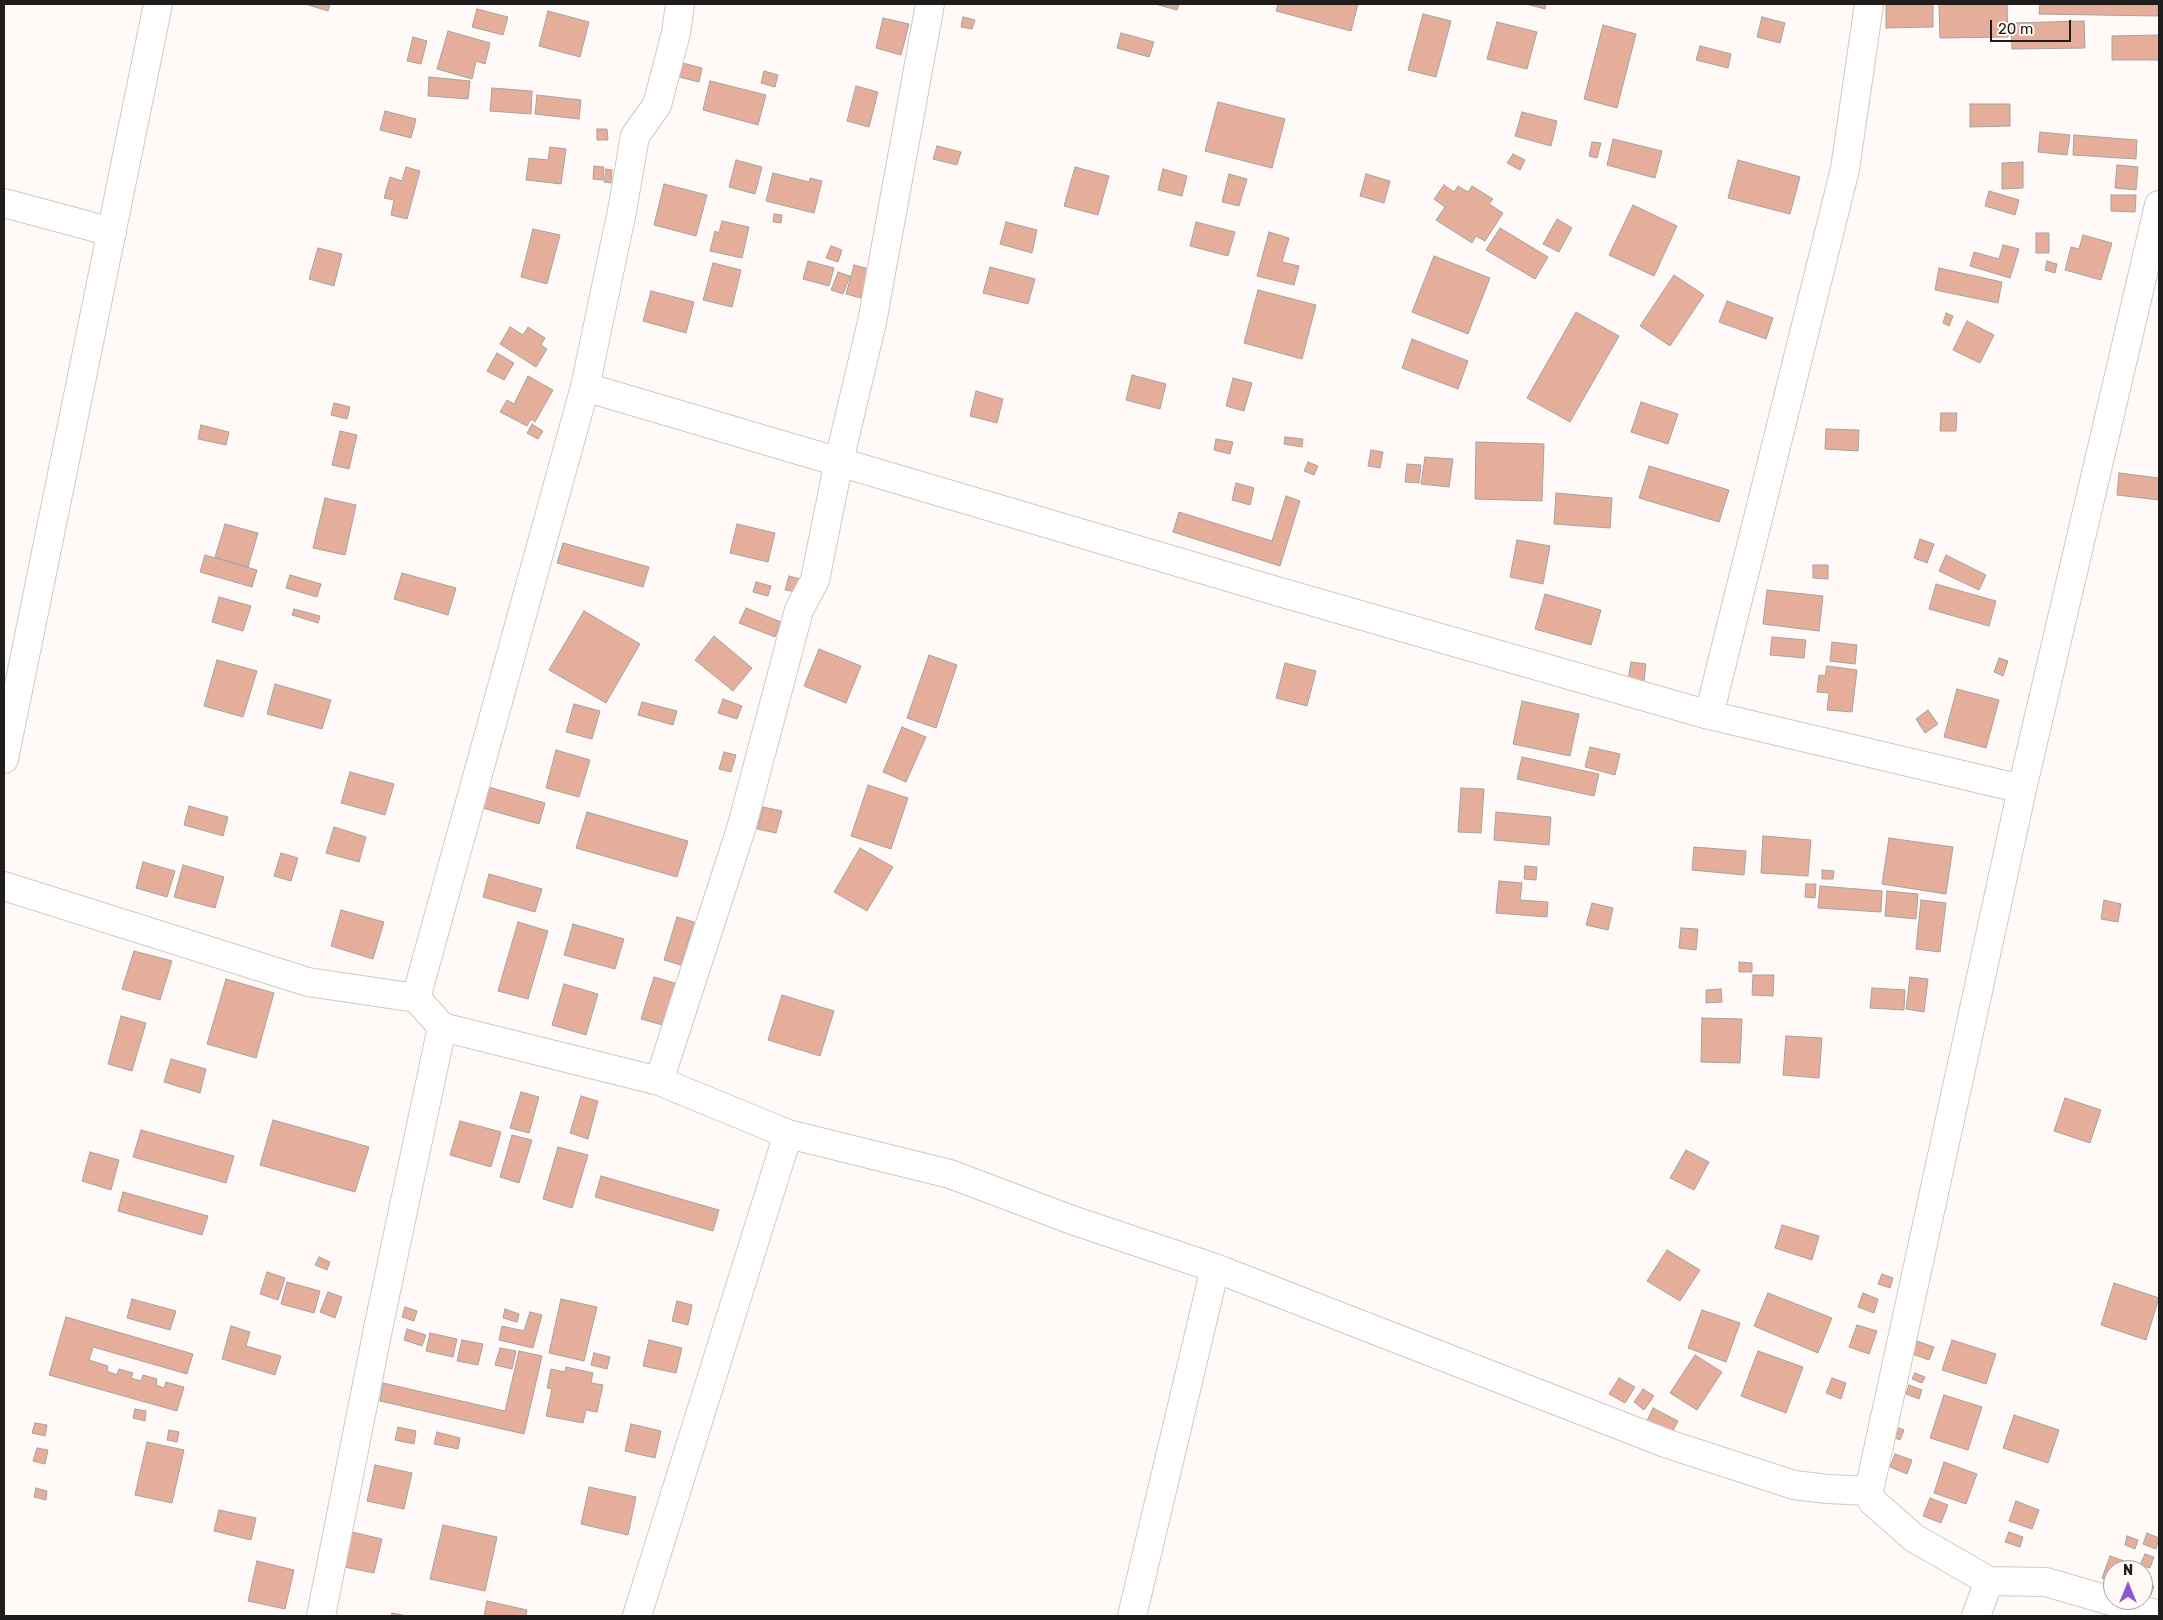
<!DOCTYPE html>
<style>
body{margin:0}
#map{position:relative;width:2163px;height:1620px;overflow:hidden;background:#fff9f7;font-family:Rubik,sans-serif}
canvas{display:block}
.frame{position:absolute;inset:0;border:5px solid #1f1d1c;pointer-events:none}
.north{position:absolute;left:2103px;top:1560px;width:50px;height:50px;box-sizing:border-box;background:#fff9f7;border:1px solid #a5a19f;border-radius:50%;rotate:0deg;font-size:14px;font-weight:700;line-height:20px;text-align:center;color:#1f1d1c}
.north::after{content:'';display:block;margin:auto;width:18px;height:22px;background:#9056ce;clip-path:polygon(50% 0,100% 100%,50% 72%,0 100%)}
.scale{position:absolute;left:1990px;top:20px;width:81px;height:22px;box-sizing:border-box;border:2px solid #1f1d1c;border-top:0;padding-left:6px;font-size:15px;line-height:18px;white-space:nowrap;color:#1f1d1c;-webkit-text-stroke:4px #fff9f7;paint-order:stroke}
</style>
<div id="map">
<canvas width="2163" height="1620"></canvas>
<div class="frame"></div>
<div class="north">N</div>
<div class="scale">20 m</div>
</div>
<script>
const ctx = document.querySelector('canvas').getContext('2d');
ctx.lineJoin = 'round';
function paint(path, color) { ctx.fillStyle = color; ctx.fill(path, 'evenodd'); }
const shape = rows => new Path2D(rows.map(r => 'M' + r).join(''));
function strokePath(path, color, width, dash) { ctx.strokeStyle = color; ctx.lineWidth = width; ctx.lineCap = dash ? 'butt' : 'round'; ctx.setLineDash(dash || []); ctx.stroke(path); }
const building = shape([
 [305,4,330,4,328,11,305,4],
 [1155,4,1179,4,1177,10,1155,4],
 [1278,4,1358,4,1351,31,1276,11,1278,4],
 [1526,4,1546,4,1545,9,1526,4],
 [1886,4,1933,4,1933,27,1886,28,1886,4],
 [1939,4,2007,4,2008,37,1940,38,1939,4],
 [2040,4,2158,4,2158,16,2039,14,2040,4],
 [477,9,508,17,503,35,472,27,477,9],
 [548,11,589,22,580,57,539,46,548,11],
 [1423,14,1451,21,1436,77,1408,70,1423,14],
 [963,17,975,20,972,29,961,27,963,17],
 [1762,17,1785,23,1780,43,1757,37,1762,17],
 [883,18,909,24,901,55,876,48,883,18],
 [2084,21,2085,48,2012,49,2011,23,2084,21],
 [1497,22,1537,32,1527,69,1487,59,1497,22],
 [1603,25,1636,34,1617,108,1584,99,1603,25],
 [448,31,490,43,485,64,476,61,472,79,437,69,448,31],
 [1121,33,1154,42,1149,57,1117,48,1121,33],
 [2159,35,2159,60,2112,60,2112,36,2159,35],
 [413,37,427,41,421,64,407,61,413,37],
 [1700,46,1731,54,1728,68,1696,60,1700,46],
 [679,62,702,68,699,82,675,76,679,62],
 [764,71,778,75,775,87,761,83,764,71],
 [429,77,470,81,468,99,428,96,429,77],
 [710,81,766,95,758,125,703,110,710,81],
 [856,86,878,92,869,127,847,121,856,86],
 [492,88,532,91,531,114,490,111,492,88],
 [537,95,581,100,579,119,535,114,537,95],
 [1218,102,1285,119,1272,168,1205,151,1218,102],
 [1970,104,2010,104,2010,126,1970,127,1970,104],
 [385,111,416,119,411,138,380,130,385,111],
 [1522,112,1557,121,1551,146,1515,136,1522,112],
 [597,129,607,129,608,140,597,140,597,129],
 [2040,132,2070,135,2067,155,2038,152,2040,132],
 [2074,135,2137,140,2136,159,2073,155,2074,135],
 [1613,139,1662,151,1655,178,1607,165,1613,139],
 [1592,142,1601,143,1597,158,1589,156,1592,142],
 [937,146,961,152,957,165,933,159,937,146],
 [550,147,566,149,561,184,526,180,529,158,548,160,550,147],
 [1513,154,1525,160,1520,170,1507,163,1513,154],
 [736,160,762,167,755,194,729,187,736,160],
 [1738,160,1800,177,1790,214,1728,198,1738,160],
 [2023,162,2023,188,2002,189,2002,163,2023,162],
 [2117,165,2138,167,2136,190,2115,188,2117,165],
 [594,166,604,167,603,180,593,179,594,166],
 [406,167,420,171,407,219,391,215,394,200,384,198,390,177,402,181,406,167],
 [1075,167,1109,176,1098,215,1064,206,1075,167],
 [606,169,612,170,611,183,604,182,606,169],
 [1163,169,1187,176,1182,196,1158,190,1163,169],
 [773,173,809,182,810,178,822,181,814,213,766,201,773,173],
 [1229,174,1247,179,1239,206,1222,202,1229,174],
 [1366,174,1390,181,1384,203,1360,196,1366,174],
 [664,184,707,195,696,236,654,225,664,184],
 [1444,185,1454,192,1458,186,1468,192,1472,186,1493,199,1489,204,1503,213,1485,241,1476,236,1472,243,1436,220,1445,207,1434,199,1444,185],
 [1989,191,2019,200,2015,215,1985,206,1989,191],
 [2111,195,2136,195,2135,212,2111,211,2111,195],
 [1633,205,1677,226,1654,276,1609,255,1633,205],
 [774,214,782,215,781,223,773,222,774,214],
 [1557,219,1572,228,1559,252,1543,244,1557,219],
 [722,221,749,227,742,258,710,251,715,231,719,233,722,221],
 [1006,222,1037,230,1032,253,1000,244,1006,222],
 [1196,222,1235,232,1228,256,1190,246,1196,222],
 [1500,228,1548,257,1535,279,1486,250,1500,228],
 [533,229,560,235,547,284,521,277,533,229],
 [1269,232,1289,238,1282,262,1299,266,1294,285,1257,276,1269,232],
 [2036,233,2049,233,2049,253,2036,253,2036,233],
 [2083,235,2112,243,2101,280,2065,270,2071,247,2079,249,2083,235],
 [2003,245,2019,249,2010,278,1970,266,1974,252,1999,259,2003,245],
 [831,246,842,250,838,262,826,258,831,246],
 [318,248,342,254,334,286,309,279,318,248],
 [1434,256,1490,278,1468,334,1412,312,1434,256],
 [808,261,834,268,829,286,803,279,808,261],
 [2047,261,2057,264,2055,273,2045,270,2047,261],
 [713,263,741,270,732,307,703,300,713,263],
 [854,265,869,269,861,298,846,294,854,265],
 [990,267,1035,279,1028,304,983,293,990,267],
 [1939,268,2002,282,1998,303,1935,290,1939,268],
 [838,272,850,276,843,294,831,290,838,272],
 [1674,275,1704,295,1670,346,1640,326,1674,275],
 [1258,290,1316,305,1302,359,1244,343,1258,290],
 [651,291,694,302,686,333,643,321,651,291],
 [1727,301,1773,318,1766,339,1719,322,1727,301],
 [1576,312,1619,336,1570,422,1527,398,1576,312],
 [1946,313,1953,316,1949,326,1943,323,1946,313],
 [1967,321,1994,335,1980,363,1953,350,1967,321],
 [510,327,523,335,528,327,545,338,541,345,547,349,536,367,500,344,510,327],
 [1412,339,1468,361,1458,389,1402,368,1412,339],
 [497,353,514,363,504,380,487,371,497,353],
 [1132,375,1166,384,1160,409,1126,400,1132,375],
 [528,376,553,390,535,422,531,419,527,426,500,412,507,400,514,404,528,376],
 [1233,378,1252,383,1244,411,1226,406,1233,378],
 [976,391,1003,399,997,423,970,416,976,391],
 [1641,402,1678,414,1668,444,1631,432,1641,402],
 [334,403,350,407,347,419,331,415,334,403],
 [1941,413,1957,413,1956,431,1940,431,1941,413],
 [532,424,543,431,538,439,527,433,532,424],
 [201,425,229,432,226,445,198,439,201,425],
 [1826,429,1859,430,1858,451,1825,449,1826,429],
 [340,431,357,435,349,469,332,465,340,431],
 [1285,437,1303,439,1302,447,1284,444,1285,437],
 [1216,439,1233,442,1230,454,1214,450,1216,439],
 [1476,442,1544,444,1542,501,1475,499,1476,442],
 [1371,450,1383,452,1380,468,1368,466,1371,450],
 [1425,457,1453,459,1449,487,1421,484,1425,457],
 [1308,462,1318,466,1314,475,1304,471,1308,462],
 [1407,464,1421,465,1419,483,1405,482,1407,464],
 [1649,466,1729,490,1719,522,1639,498,1649,466],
 [2119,473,2159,478,2159,500,2117,495,2119,473],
 [1236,483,1254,488,1250,505,1232,500,1236,483],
 [1556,493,1612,498,1610,528,1554,524,1556,493],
 [1286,496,1300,501,1280,566,1173,532,1179,512,1272,541,1286,496],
 [325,498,356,505,345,555,313,548,325,498],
 [225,524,258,533,248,567,215,557,225,524],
 [737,524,775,533,768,562,730,553,737,524],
 [1920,539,1934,544,1927,563,1914,558,1920,539],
 [1517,540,1550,546,1543,584,1510,577,1517,540],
 [563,543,649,567,643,587,557,563,563,543],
 [205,555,257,570,252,587,200,572,205,555],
 [1946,555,1986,575,1979,590,1939,571,1946,555],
 [1813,565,1828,565,1828,579,1813,578,1813,565],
 [402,573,456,588,448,615,394,599,402,573],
 [290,575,321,584,317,597,286,588,290,575],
 [789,576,800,579,797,592,785,590,789,576],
 [756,582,771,586,768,596,753,592,756,582],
 [1936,584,1996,601,1989,626,1929,609,1936,584],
 [1767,590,1823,596,1819,631,1763,624,1767,590],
 [1545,594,1601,610,1591,645,1535,629,1545,594],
 [219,597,251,606,243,631,212,622,219,597],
 [746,608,781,622,775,637,739,623,746,608],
 [294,609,320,616,318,623,292,615,294,609],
 [584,611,640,644,606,703,549,670,584,611],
 [714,636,752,668,733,691,695,660,714,636],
 [1772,637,1806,640,1804,658,1770,655,1772,637],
 [1832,642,1857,645,1855,664,1830,661,1832,642],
 [819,649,861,666,846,703,804,686,819,649],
 [929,655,957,665,936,728,907,718,929,655],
 [1999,658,2008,661,2003,676,1994,672,1999,658],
 [217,660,257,671,243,717,204,706,217,660],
 [1631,662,1646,664,1644,681,1628,680,1631,662],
 [1285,663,1316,671,1307,706,1276,698,1285,663],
 [1827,666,1857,670,1852,712,1827,710,1829,693,1817,692,1819,675,1825,676,1827,666],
 [275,684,331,700,322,729,267,714,275,684],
 [1957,689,1999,700,1986,748,1944,737,1957,689],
 [723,699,742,706,737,719,718,713,723,699],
 [1522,701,1579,714,1570,756,1513,744,1522,701],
 [642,702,677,711,673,725,638,715,642,702],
 [574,704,600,711,592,739,566,732,574,704],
 [1928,710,1938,724,1925,733,1916,719,1928,710],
 [902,727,926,737,906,782,883,772,902,727],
 [1590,747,1620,754,1615,775,1585,767,1590,747],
 [556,750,590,760,579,797,546,788,556,750],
 [724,752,736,755,731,772,719,769,724,752],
 [1522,757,1599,774,1594,796,1517,779,1522,757],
 [350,772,394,784,385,815,341,803,350,772],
 [868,785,908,798,891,849,851,836,868,785],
 [485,786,545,803,539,824,479,807,485,786],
 [1461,788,1484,789,1481,833,1458,832,1461,788],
 [189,806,228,817,223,836,184,825,189,806],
 [763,807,782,811,776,833,757,829,763,807],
 [587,812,688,841,677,877,576,848,587,812],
 [1496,812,1551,817,1549,845,1494,840,1496,812],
 [334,827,366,837,359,862,326,853,334,827],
 [1763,836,1811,840,1808,876,1761,873,1763,836],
 [1889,838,1953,847,1946,894,1882,884,1889,838],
 [1694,847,1746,851,1744,875,1692,870,1694,847],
 [860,848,893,867,867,911,834,892,860,848],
 [281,853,298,858,291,881,274,876,281,853],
 [143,862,175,871,167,897,136,888,143,862],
 [183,865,224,877,215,908,174,897,183,865],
 [1525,866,1537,867,1536,880,1524,879,1525,866],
 [1822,870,1834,871,1833,879,1822,879,1822,870],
 [489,874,542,889,535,912,483,897,489,874],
 [1499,881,1522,883,1520,900,1548,902,1547,917,1496,913,1499,881],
 [1806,884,1816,884,1815,898,1805,897,1806,884],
 [1820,886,1882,891,1881,912,1818,908,1820,886],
 [1887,891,1918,894,1916,919,1885,916,1887,891],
 [1921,900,1946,903,1940,952,1916,949,1921,900],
 [2104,900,2121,904,2118,922,2101,919,2104,900],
 [1592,903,1613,908,1608,930,1586,925,1592,903],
 [341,910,384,922,373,959,331,946,341,910],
 [677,917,694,922,681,965,664,960,677,917],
 [518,922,548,931,528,999,498,991,518,922],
 [573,924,624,939,615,969,564,955,573,924],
 [1681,928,1698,929,1696,950,1679,948,1681,928],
 [134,951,172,961,160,1000,122,989,134,951],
 [1739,962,1752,963,1752,972,1739,972,1739,962],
 [1753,975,1774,975,1773,996,1752,995,1753,975],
 [654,977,678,984,666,1026,641,1019,654,977],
 [1910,977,1928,979,1924,1012,1906,1009,1910,977],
 [226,979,274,993,256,1058,207,1044,226,979],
 [564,984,598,994,586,1035,552,1025,564,984],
 [1872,988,1905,990,1904,1010,1870,1008,1872,988],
 [1721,989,1722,1002,1706,1003,1706,990,1721,989],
 [782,995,834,1011,820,1056,768,1040,782,995],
 [121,1016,146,1023,132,1071,108,1064,121,1016],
 [1702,1018,1742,1019,1740,1063,1701,1062,1702,1018],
 [1786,1036,1822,1038,1819,1078,1783,1075,1786,1036],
 [171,1059,206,1069,200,1093,164,1082,171,1059],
 [521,1092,539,1097,529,1133,510,1128,521,1092],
 [581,1096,598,1101,588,1139,570,1133,581,1096],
 [2065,1098,2101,1110,2090,1143,2054,1131,2065,1098],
 [273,1120,369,1147,355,1192,260,1165,273,1120],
 [460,1121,501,1132,491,1167,450,1155,460,1121],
 [141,1130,234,1156,226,1183,133,1157,141,1130],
 [512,1135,532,1140,519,1183,500,1177,512,1135],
 [558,1147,588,1155,572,1208,543,1199,558,1147],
 [1686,1150,1709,1162,1694,1190,1670,1178,1686,1150],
 [90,1152,119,1160,111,1190,82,1181,90,1152],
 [601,1176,719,1210,713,1231,595,1197,601,1176],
 [123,1192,208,1216,202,1235,118,1211,123,1192],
 [1782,1225,1819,1236,1812,1260,1775,1248,1782,1225],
 [1667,1250,1700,1270,1680,1301,1647,1281,1667,1250],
 [319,1257,330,1262,327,1270,315,1265,319,1257],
 [267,1272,285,1278,278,1300,260,1294,267,1272],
 [1882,1274,1893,1278,1890,1288,1878,1284,1882,1274],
 [287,1282,320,1291,314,1313,281,1304,287,1282],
 [2114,1283,2159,1298,2146,1340,2101,1325,2114,1283],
 [328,1292,342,1297,335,1318,320,1312,328,1292],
 [1768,1293,1832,1318,1818,1353,1754,1326,1768,1293],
 [1863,1293,1878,1299,1874,1313,1858,1307,1863,1293],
 [132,1299,176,1311,170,1330,127,1318,132,1299],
 [561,1299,597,1307,584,1361,549,1353,561,1299],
 [677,1301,692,1305,688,1325,672,1321,677,1301],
 [405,1307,417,1311,414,1321,402,1317,405,1307],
 [505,1309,519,1314,517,1322,503,1318,505,1309],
 [1702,1310,1740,1323,1726,1362,1688,1348,1702,1310],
 [530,1312,542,1315,533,1348,499,1340,502,1326,524,1331,530,1312],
 [66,1317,193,1354,187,1374,93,1347,89,1360,108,1366,107,1371,117,1375,119,1369,133,1373,131,1378,141,1381,143,1375,157,1379,156,1385,164,1388,166,1382,184,1387,177,1411,49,1375,66,1317],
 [1857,1325,1877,1331,1869,1354,1849,1347,1857,1325],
 [231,1326,250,1332,246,1346,281,1356,275,1375,222,1359,231,1326],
 [407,1329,426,1335,422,1346,404,1340,407,1329],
 [430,1333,457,1339,453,1357,426,1351,430,1333],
 [462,1340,483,1344,478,1365,457,1361,462,1340],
 [649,1340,682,1348,676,1373,643,1366,649,1340],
 [1952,1340,1996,1354,1986,1384,1942,1370,1952,1340],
 [1917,1341,1934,1347,1929,1360,1912,1354,1917,1341],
 [500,1348,516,1351,512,1369,495,1365,500,1348],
 [519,1351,542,1356,524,1434,380,1401,383,1383,505,1411,519,1351],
 [1758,1351,1803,1367,1786,1413,1741,1396,1758,1351],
 [594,1353,610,1357,607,1369,591,1365,594,1353],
 [1695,1355,1722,1372,1697,1410,1670,1393,1695,1355],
 [566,1367,593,1373,591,1383,603,1385,597,1412,586,1410,583,1423,546,1416,552,1389,547,1388,551,1369,565,1372,566,1367],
 [1915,1373,1925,1377,1922,1383,1912,1379,1915,1373],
 [1619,1378,1635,1387,1625,1403,1609,1394,1619,1378],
 [1832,1378,1846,1383,1841,1399,1826,1393,1832,1378],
 [1909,1385,1922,1390,1919,1399,1906,1394,1909,1385],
 [1643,1389,1654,1396,1644,1410,1634,1402,1643,1389],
 [1944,1395,1982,1407,1968,1450,1930,1438,1944,1395],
 [1653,1408,1678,1421,1669,1438,1645,1425,1653,1408],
 [135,1409,146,1411,145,1421,133,1418,135,1409],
 [2014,1415,2059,1430,2048,1463,2003,1448,2014,1415],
 [35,1423,47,1425,45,1436,32,1433,35,1423],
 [631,1424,661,1431,655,1458,625,1451,631,1424],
 [1891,1425,1904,1430,1900,1440,1888,1435,1891,1425],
 [398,1427,416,1431,414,1444,395,1440,398,1427],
 [169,1430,179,1432,177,1442,167,1440,169,1430],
 [437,1432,460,1438,458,1449,434,1444,437,1432],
 [147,1442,184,1450,172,1503,135,1495,147,1442],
 [37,1448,48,1450,45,1464,33,1461,37,1448],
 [1895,1454,1912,1460,1907,1474,1890,1467,1895,1454],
 [1944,1462,1977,1474,1966,1504,1934,1493,1944,1462],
 [375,1465,412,1473,404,1509,367,1501,375,1465],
 [589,1487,636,1497,628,1535,581,1524,589,1487],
 [36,1488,47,1491,46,1500,34,1497,36,1488],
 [1930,1498,1948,1505,1941,1523,1923,1516,1930,1498],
 [2016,1501,2039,1510,2032,1529,2009,1521,2016,1501],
 [219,1510,256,1518,251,1540,214,1531,219,1510],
 [443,1525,497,1537,485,1591,430,1579,443,1525],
 [352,1532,382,1539,374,1573,344,1567,352,1532],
 [2009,1532,2023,1537,2020,1547,2005,1542,2009,1532],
 [2147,1533,2159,1538,2156,1549,2143,1544,2147,1533],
 [2127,1536,2138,1540,2135,1549,2125,1545,2127,1536],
 [2145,1554,2154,1557,2150,1568,2140,1565,2145,1554],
 [2110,1556,2127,1562,2125,1570,2113,1570,2113,1582,2102,1578,2110,1556],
 [257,1561,294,1570,285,1609,248,1601,257,1561],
 [2146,1584,2154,1586,2151,1595,2143,1592,2146,1584],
 [487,1601,527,1610,526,1616,484,1616,487,1601],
 [392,1613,407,1616,391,1616,392,1613]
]);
paint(building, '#e5ae9b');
strokePath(building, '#a7a2a0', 1);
const minor = shape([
 [4,203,112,232],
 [585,387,1283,593,1709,715,2022,789],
 [1709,715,1845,169,1869,4],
 [4,886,308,982,416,998,442,1027,659,1081,788,1134,950,1174,1072,1220,1215,1268,1668,1444,1794,1485,1827,1489,1869,1491,1872,1501,1914,1538,1989,1581,2046,1582,2159,1615],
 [416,998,585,387,622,211,635,136,657,105,676,33,680,4],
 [659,1081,741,829,799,610,815,580,839,461,872,322,930,4],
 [1869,1491,2022,789,2159,205],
 [321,1616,379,1324,442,1027],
 [637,1616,788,1134],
 [1132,1616,1215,1268],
 [1976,1616,1989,1581]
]);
const highway = shape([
 [4,759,158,4]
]);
strokePath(minor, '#cfc9c7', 30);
strokePath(highway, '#cfc9c7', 30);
strokePath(minor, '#fff', 28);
strokePath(highway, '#fff', 28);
</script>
